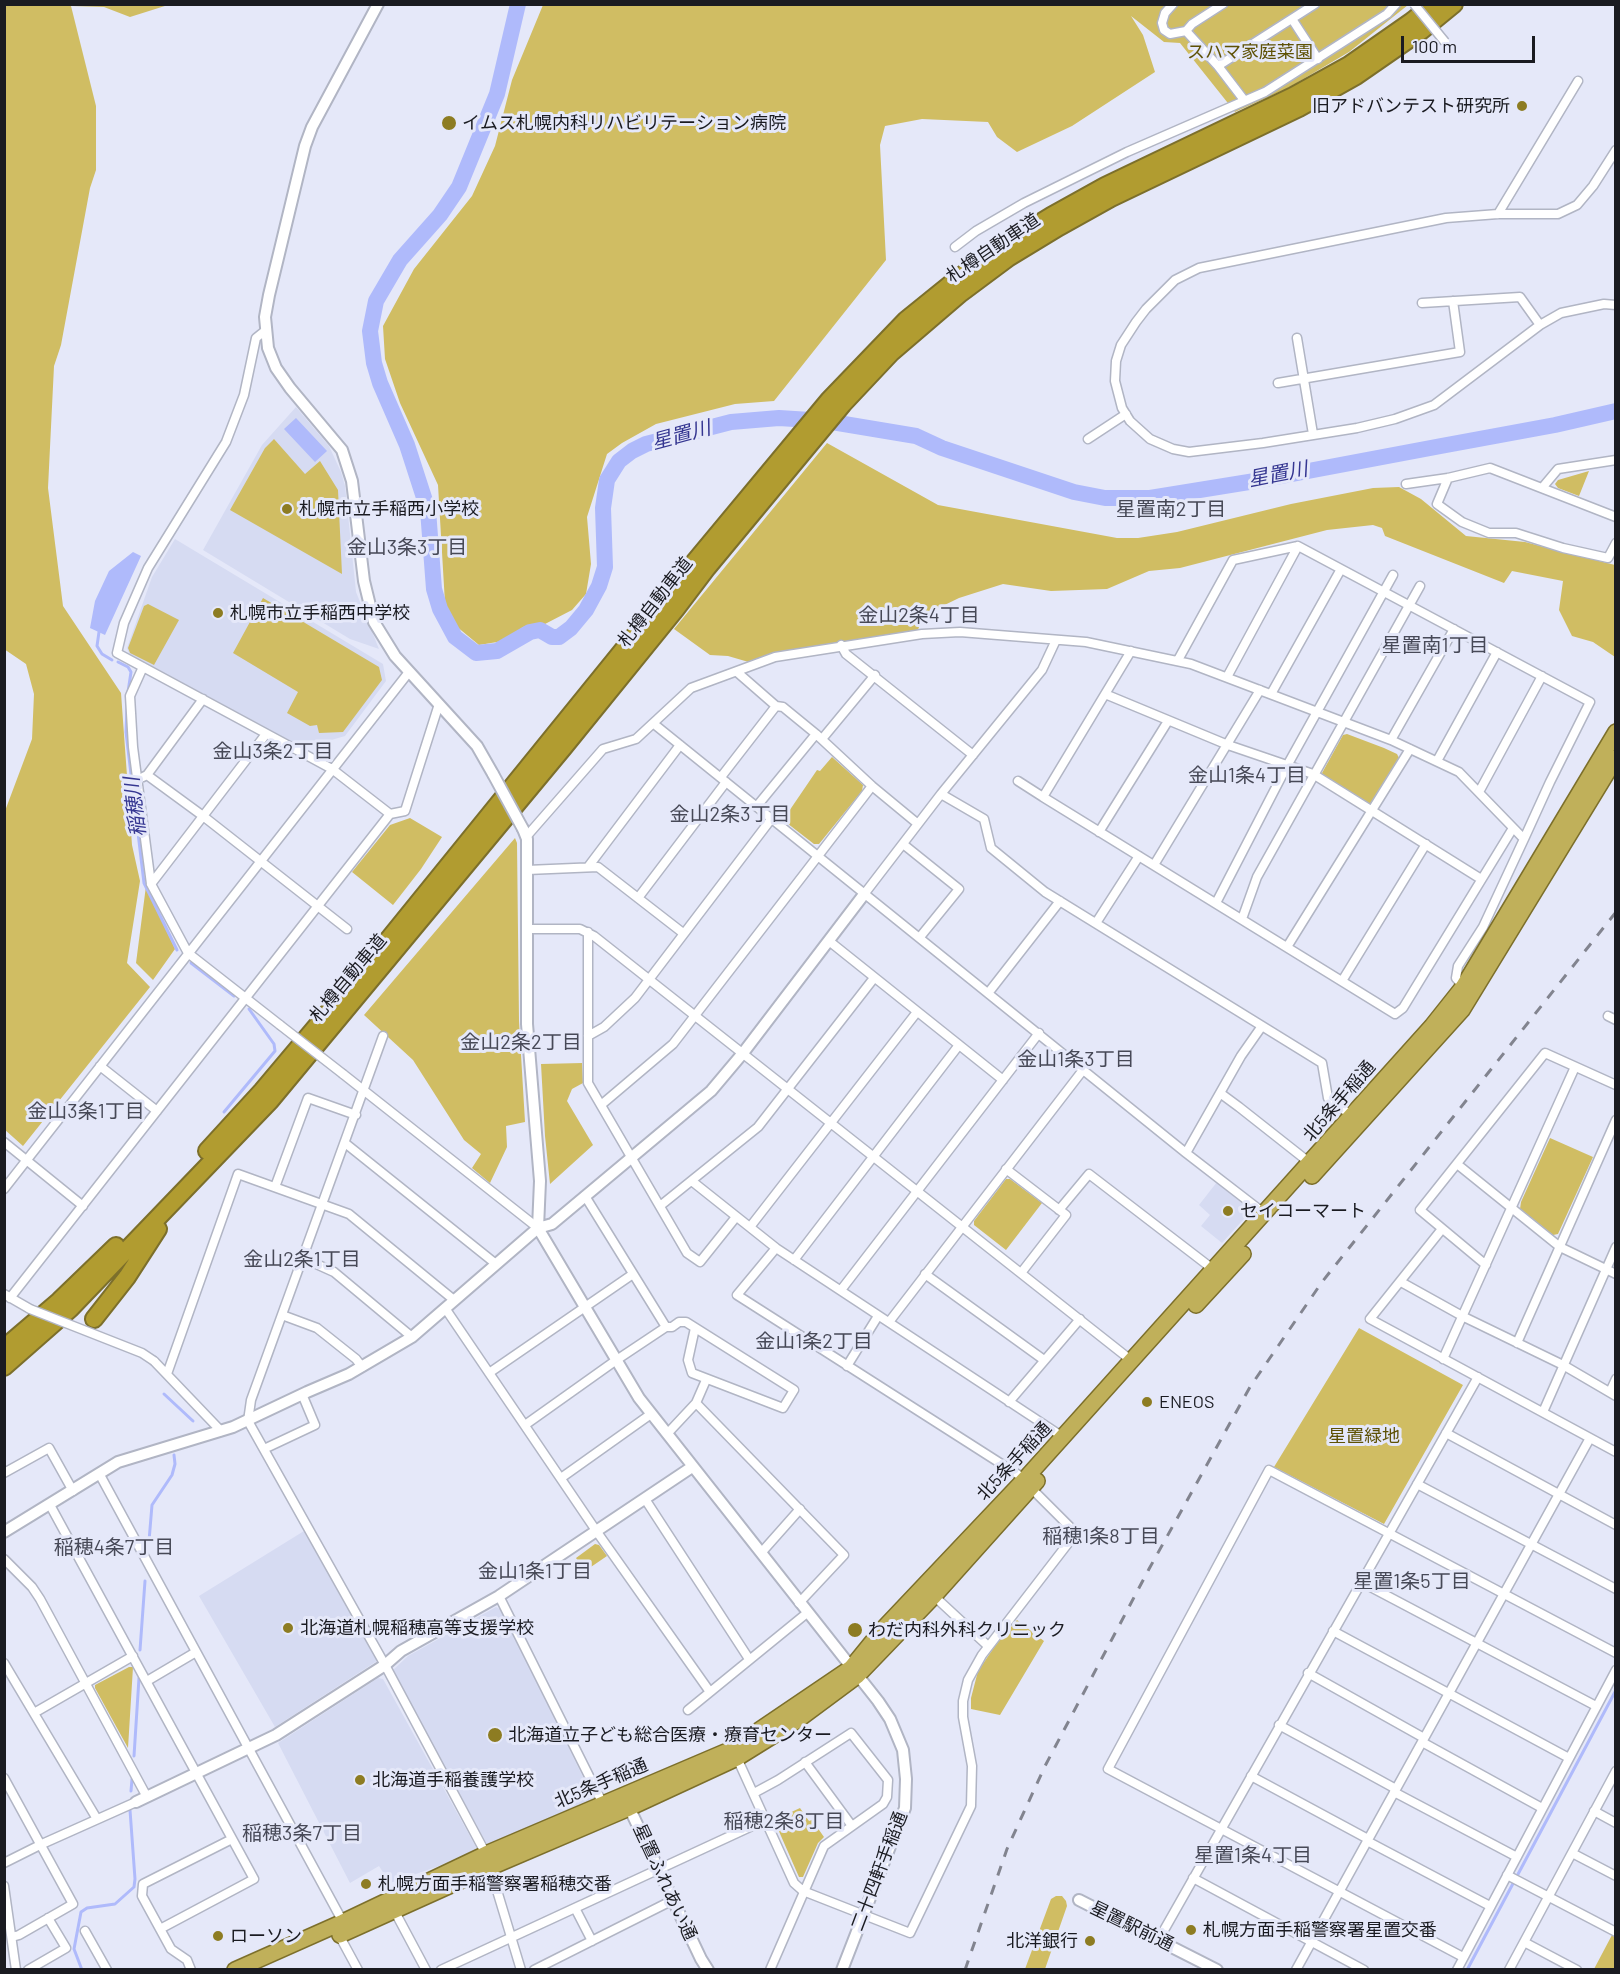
<!DOCTYPE html>
<meta charset="utf-8">
<style>
body{margin:0}
#map{position:relative;width:1620px;height:1974px;overflow:hidden;background:#e5e8f9;font-family:Barlow,sans-serif}
canvas{display:block}
.frame{position:absolute;inset:0;border:6px solid #1a1b21;pointer-events:none}
.scale{position:absolute;left:1401px;top:36px;width:134px;height:27px;box-sizing:border-box;border:3px solid #1a1b21;border-top:0;padding-left:8px;font-size:18px;line-height:21px;white-space:nowrap;color:#1a1b21;-webkit-text-stroke:4px #e5e8f9;paint-order:stroke}
</style>
<div id="map">
<canvas width="1620" height="1974"></canvas>
<div class="frame"></div>
<div class="scale">100 m</div>
</div>
<script>
const ctx = document.querySelector('canvas').getContext('2d');
ctx.lineJoin = 'round';
function paint(path, color) { ctx.fillStyle = color; ctx.fill(path, 'evenodd'); }
const shape = rows => new Path2D(rows.map(r => 'M' + r).join(''));
function strokePath(path, color, width, dash) { ctx.strokeStyle = color; ctx.lineWidth = width; ctx.lineCap = dash ? 'butt' : 'round'; ctx.setLineDash(dash || []); ctx.stroke(path); }
function label(font, color, halo, rows, align = 'center') {
  ctx.font = font + ' Barlow,"Noto Sans JP",sans-serif'; ctx.lineWidth = 6; ctx.setLineDash([]); ctx.textBaseline = 'middle'; ctx.strokeStyle = halo; ctx.fillStyle = color; for (const [text, x, y, turn = 0] of rows) {
    ctx.save(); ctx.translate(x, y); ctx.rotate((+turn || 0) * Math.PI / 180); ctx.textAlign = isNaN(turn) ? turn : align; if (halo) ctx.strokeText(text, 0, 0); ctx.fillText(text, 0, 0); ctx.restore();
  }
}
paint(shape([
 [296,407,329,446,341,472,345,486,356,592,379,649,350,639,203,550,262,445],
 [175,539,383,664,386,681,345,736,304,748,129,654,127,648,152,577],
 [1217,1182,1252,1210,1222,1243,1201,1226,1210,1215,1199,1205],
 [304,1531,377,1661,275,1727,199,1596],
 [496,1607,500,1609,594,1799,488,1846,392,1671,408,1656],
 [378,1678,383,1679,476,1847,475,1850,439,1866,390,1883,379,1866,350,1883,278,1743]
]), '#d6dbf2');
paint(shape([
 [5,4,168,5,130,17,104,7,71,6,96,106,96,170,90,188,61,345,54,366,48,488,63,606,121,693,132,845,140,881,127,963,150,987,23,1146,4,1129,5,811,32,739,34,694,26,664,4,649],
 [543,5,1408,5,1349,52,1288,88,1235,112,1180,43,1164,42,1131,16,1143,35,1155,72,1072,126,1017,152,997,137,988,122,922,119,885,126,880,145,886,260,774,401,735,404,656,424,622,443,607,454,587,517,591,564,586,594,572,610,545,624,523,627,503,641,479,645,456,626,445,603,438,485,400,403,385,359,383,326,414,269,472,196,495,146,512,80],
 [274,439,305,474,320,461,338,490,342,574,230,510,265,448],
 [827,443,938,505,1117,538,1138,538,1177,532,1291,504,1373,488,1399,487,1421,499,1466,536,1525,542,1615,565,1615,657,1593,642,1572,636,1559,610,1563,581,1512,571,1504,583,1385,536,1382,528,1373,525,1327,530,1180,568,1149,571,1107,589,1051,591,1003,584,959,598,924,615,917,632,853,640,779,654,752,663,728,656,710,655,674,629],
 [1589,471,1579,496,1558,488,1555,484,1558,480],
 [263,598,379,667,382,680,343,732,319,733,317,725,310,726,287,713,298,692,233,653],
 [148,604,179,620,154,665,130,653,128,648,144,606],
 [1347,734,1384,748,1397,754,1399,758,1371,803,1367,804,1324,777,1322,773,1343,735],
 [832,757,863,785,862,791,819,844,814,844,783,820,817,770,820,771],
 [410,818,442,837,421,869,393,905,352,872,390,825],
 [515,838,517,843,519,1021,525,1122,506,1126,507,1147,490,1183,472,1168,481,1154,464,1140,413,1060,364,1015],
 [146,886,175,949,153,980,136,963],
 [582,1063,583,1083,572,1089,567,1101,593,1145,550,1184,545,1136,541,1064],
 [1550,1138,1593,1157,1558,1234,1553,1235,1520,1209,1521,1202],
 [1006,1179,1010,1179,1042,1203,1006,1250,974,1225,974,1221],
 [1359,1328,1463,1385,1384,1524,1274,1467],
 [595,1544,599,1545,607,1556,585,1571,576,1558],
 [1017,1620,1044,1641,1000,1715,971,1709,971,1698,978,1671,995,1646],
 [129,1667,133,1667,128,1748,95,1688,95,1685],
 [800,1808,809,1821,812,1820,824,1837,818,1843,803,1877,799,1877,774,1820],
 [1056,1896,1062,1896,1066,1901,1067,1906,1045,1969,1025,1969,1051,1899],
 [1612,1935,1615,1937,1615,1969,1594,1969]
]), '#d0bd63');
paint(shape([
 [296,418,327,451,315,462,284,429],
 [133,552,141,556,105,635,90,628,95,601,109,571]
]), '#afbafb');
strokePath(shape([
 [99,632,97,646,102,654,112,660],
 [118,662,128,667,131,672,128,692],
 [127,708,126,732,144,883,177,950],
 [191,963,234,996],
 [224,1112,275,1051,274,1044,249,1009],
 [164,1394,193,1421],
 [149,1541,152,1505,172,1475,175,1464,174,1455],
 [140,1650,145,1581],
 [134,1756,139,1678],
 [131,1791,132,1779],
 [82,1970,74,1949,81,1912,87,1908,115,1904,134,1887,135,1879,130,1810],
 [1467,1970,1616,1690]
]), '#afbafb', 3);
strokePath(shape([
 [518,4,497,94,459,187,440,215,400,260,376,301,370,331,374,363,380,383,407,445,428,510,434,589,440,609,455,637,476,653,497,651,530,632,540,630,552,637,559,637,571,628,586,610,599,586,605,567,603,508,607,480,619,461,632,451,646,444,731,422,779,418,826,421,916,436,942,448,1074,492,1105,498,1150,498,1255,481,1441,446,1555,425,1616,411]
]), '#afbafb', 16);
const minor = shape([
 [1173,4,1165,13,1162,23,1164,30,1170,34,1186,31,1192,24,1223,4],
 [1292,19,1318,59],
 [1186,31,1218,66,1244,100],
 [1218,66,1315,4],
 [1616,150,1593,186,1577,205,1558,214,1498,214,1446,218,1199,268,1175,280,1146,309,1136,322,1121,345,1116,361,1115,381,1122,408,1130,421,1150,439,1173,449,1189,452,1263,443,1357,428,1395,419,1434,405,1540,325,1561,313,1604,304,1616,305],
 [1498,214,1578,81],
 [955,247,976,231,1024,203,1127,152,1265,92,1387,14,1396,4],
 [1422,303,1520,297,1540,325],
 [266,330,256,338,244,395,226,442,148,568,124,623,117,653,332,769,390,814],
 [1297,338,1313,434],
 [1278,383,1460,352,1453,301],
 [1088,439,1126,414],
 [1448,478,1437,504,1462,522,1489,533,1516,533,1563,548,1608,558,1616,543],
 [1406,484,1448,478,1490,468,1616,517],
 [1542,488,1558,469,1616,460],
 [841,645,846,654,973,755],
 [1131,651,1043,797,1395,1014,1403,1008,1513,828],
 [1178,660,1233,560,1298,546,1590,702,1550,782,1524,839],
 [143,667,130,696,133,747,151,884,188,953,280,1025],
 [737,672,776,706,783,707,816,734,872,786,918,824],
 [1227,677,1298,546],
 [1105,694,1228,745,1313,774,1481,879],
 [1271,694,1341,569],
 [654,724,1186,1153,1265,1214],
 [822,739,875,675],
 [1391,740,1454,629],
 [1437,761,1497,652],
 [147,775,203,816,347,929],
 [143,777,147,775,203,699],
 [721,777,776,706],
 [1018,781,1043,797],
 [1479,792,1542,676],
 [941,794,984,819,991,848,1045,892,1322,1063,1328,1098,1351,1115],
 [757,806,816,734],
 [1099,832,1168,721],
 [526,837,603,749,636,739,691,688,775,657,922,634,960,632,1086,642,1191,664,1391,740,1459,772,1524,839,1483,927,1458,966,1456,978,1464,987],
 [903,844,959,889,920,937],
 [1154,865,1260,690],
 [588,867,680,745],
 [527,870,598,867,683,933],
 [151,884,266,734],
 [865,893,941,794,1042,670,1056,640],
 [638,898,726,782],
 [1216,903,1288,764,1393,575],
 [1242,919,1257,877,1420,586],
 [1096,923,1139,856],
 [527,929,580,929,594,936,1132,1361],
 [588,932,588,1083,687,1253,700,1262,736,1217],
 [829,941,1003,1080],
 [1287,947,1410,749],
 [1342,981,1426,844],
 [989,992,1060,901],
 [1608,1016,1616,1020],
 [383,1036,251,1400,248,1421,385,1665,486,1854,521,1970],
 [588,1036,604,1027,635,998,772,818],
 [100,1066,157,1111],
 [343,1074,538,1228],
 [1220,1093,1239,1107,1310,1163],
 [601,1105,673,1044,872,786],
 [4,1142,83,1206],
 [345,1143,496,1264],
 [1186,1153,1241,1056,1262,1026],
 [1457,1164,1560,1247,1616,1274],
 [1006,1169,1066,1215,1021,1273],
 [693,1182,776,1248,1063,1437],
 [275,1187,308,1098,356,1115],
 [4,1189,409,672],
 [585,1196,666,1327],
 [660,1206,758,1127,874,978],
 [1059,1210,1089,1174,1214,1270],
 [750,1227,917,1012],
 [1442,1229,1370,1319,1616,1452],
 [776,1248,737,1295,1025,1479],
 [303,1258,334,1272,412,1337],
 [794,1260,959,1045],
 [1486,1265,1420,1210,1545,1053,1616,1085],
 [925,1274,1044,1360],
 [1401,1282,1464,1317,1563,1365,1616,1396],
 [841,1290,1039,1033],
 [4,1294,30,1309],
 [10,1298,390,814,405,811,439,704],
 [445,1308,597,1532,710,1692],
 [282,1315,317,1328,356,1359,362,1367],
 [889,1322,1083,1070],
 [1517,1343,1616,1120],
 [1443,1359,1575,1067],
 [154,1361,221,1431],
 [847,1366,878,1316],
 [489,1373,633,1274],
 [167,1374,238,1174,349,1214,454,1300],
 [1610,1392,1616,1379],
 [1009,1402,1080,1319],
 [696,1403,844,1555,799,1603],
 [1543,1412,1616,1247],
 [525,1425,615,1361,666,1327,672,1327,679,1322,686,1322,794,1390,783,1408,692,1373,688,1360,695,1328],
 [1446,1433,1616,1525],
 [667,1434,696,1403,706,1380],
 [264,1449,315,1425,302,1394],
 [4,1473,49,1448,73,1491],
 [100,1475,343,1922],
 [561,1478,651,1414],
 [1417,1484,1616,1589],
 [645,1499,749,1659],
 [50,1505,254,1879,160,1929],
 [761,1553,800,1509],
 [4,1559,32,1587,40,1599,147,1797],
 [1361,1582,1596,1706],
 [499,1596,603,1804],
 [934,1596,988,1646],
 [1333,1631,1569,1758],
 [4,1663,97,1819],
 [1308,1673,1424,1738],
 [147,1681,196,1652],
 [688,1710,807,1613],
 [34,1713,133,1656],
 [1279,1725,1396,1789],
 [1422,1742,1542,1808],
 [737,1758,794,1883,803,1891,910,1933,971,1806,972,1766,963,1717,963,1701,968,1680,982,1655,1076,1533,1031,1488],
 [805,1762,852,1826],
 [1251,1776,1368,1839],
 [4,1778,73,1904,19,1935,12,1937],
 [1394,1792,1517,1857],
 [754,1793,778,1780,851,1733,888,1780,887,1797,883,1804,824,1846,770,1970],
 [1594,1811,1616,1823],
 [1367,1841,1490,1906],
 [1572,1853,1616,1876],
 [4,1863,42,1844,136,1802],
 [1507,1875,1616,1932],
 [1193,1878,1364,1970],
 [4,1886,16,1970],
 [575,1908,592,1941],
 [394,1910,426,1970],
 [85,1931,107,1970],
 [339,1935,358,1970],
 [1159,1939,1478,1377],
 [1524,1942,1577,1970],
 [1463,1957,1108,1769,1269,1470,1616,1653],
 [28,1970,66,1948,48,1918],
 [191,1970,187,1960,171,1949,142,1896,143,1884,232,1839],
 [441,1970,765,1820],
 [534,1970,673,1900],
 [1296,1970,1590,1438],
 [1457,1970,1616,1670],
 [1509,1970,1616,1771]
]);
const tertiary = shape([
 [378,4,312,127,305,146,269,295,265,317,268,348,276,368,290,388,342,450,352,481,364,581,374,622,395,656,477,746,493,774],
 [523,829,527,839,527,1024,540,1181,538,1228,639,1398,878,1701,890,1719,903,1750,906,1779,905,1808,842,1970],
 [4,1532,118,1462,233,1427,307,1392,349,1374,412,1337,538,1228,552,1224,711,1091,743,1053,865,893],
 [136,1802,276,1735,385,1665,401,1651,499,1596,692,1467],
 [627,1803,701,1959,708,1970],
 [1079,1900,1217,1970]
]);
const trunk = shape([
 [1312,1176,1462,1010,1616,758],
 [1196,1305,1243,1254],
 [340,1935,491,1867,629,1808,737,1758,795,1722,857,1676,934,1596,1037,1481],
 [235,1970,343,1922,486,1854,730,1750,851,1668,882,1630,1025,1479,1432,1026,1463,987,1616,732]
]);
const motorway = shape([
 [207,1151,262,1091,358,977,691,566,829,400,906,320,953,282,1000,247,1051,216,1105,186,1293,96,1349,65,1412,21,1433,4],
 [94,1319,127,1277,158,1229],
 [4,1348,59,1301,116,1246],
 [4,1367,70,1309,270,1101,564,747,676,609,707,568,843,404,891,353,961,293,1008,258,1059,227,1111,198,1299,108,1356,76,1421,31,1454,4]
]);
strokePath(minor, '#b1b5c4', 11);
strokePath(tertiary, '#b1b5c4', 14);
strokePath(trunk, '#7c6f2b', 18);
strokePath(motorway, '#7c6f2b', 20);
strokePath(minor, '#fff', 8);
strokePath(tertiary, '#fff', 10);
strokePath(trunk, '#c0b05a', 15);
strokePath(motorway, '#b19c30', 16);
strokePath(shape([
 [965,1970,1007,1849,1045,1766,1149,1569,1250,1387,1322,1282,1616,912]
]), '#82848f', 3, [10, 10]);
const minorBridge = shape([
 [1414,4,1445,42],
 [280,1025,343,1074],
 [30,1309,142,1353,154,1361]
]);
const tertiaryBridge = shape([
 [493,774,523,829]
]);
strokePath(minorBridge, '#b1b5c4', 11, []);
strokePath(tertiaryBridge, '#b1b5c4', 14, []);
strokePath(minorBridge, '#fff', 8);
strokePath(tertiaryBridge, '#fff', 10);
for (const [x, y, r, color] of [
 [1522,106,6,"#8d7c22"],
 [449,123,8,"#8d7c22"],
 [287,509,6,"#8d7c22"],
 [218,613,6,"#8d7c22"],
 [1228,1211,6,"#8d7c22"],
 [1147,1402,6,"#8d7c22"],
 [288,1628,6,"#8d7c22"],
 [855,1630,8,"#8d7c22"],
 [495,1735,8,"#8d7c22"],
 [360,1780,6,"#8d7c22"],
 [366,1884,6,"#8d7c22"],
 [1191,1930,6,"#8d7c22"],
 [218,1936,6,"#8d7c22"],
 [1090,1941,6,"#8d7c22"]
]) { const dot = new Path2D(); dot.arc(x, y, r, 0, 2 * Math.PI); ctx.fillStyle = color; ctx.fill(dot); strokePath(dot, '#e5e8f9', 2); }
label('18px', '#5e5105', '#e5e8f9', [
 ["スハマ家庭菜園",1250,52],
 ["星置緑地",1364,1436]
]);
label('18px', '#1a1b21', '#e5e8f9', [
 ["旧アドバンテスト研究所",1510,106,"right"],
 ["イムス札幌内科リハビリテーション病院",462,123],
 ["札幌市立手稲西小学校",299,509],
 ["札幌市立手稲西中学校",230,613],
 ["セイコーマート",1240,1211],
 ["ENEOS",1159,1402],
 ["北海道札幌稲穂高等支援学校",300,1628],
 ["わだ内科外科クリニック",868,1630],
 ["北海道立子ども総合医療・療育センター",508,1735],
 ["北海道手稲養護学校",372,1780],
 ["札幌方面手稲警察署稲穂交番",378,1884],
 ["札幌方面手稲警察署星置交番",1203,1930],
 ["ローソン",230,1936],
 ["北洋銀行",1078,1941,"right"]
], 'left');
label('18px', '#1a1b21', '#e5e8f9', [
 ["札樽自動車道",993,248,-34],
 ["札樽自動車道",655,602,-52],
 ["札樽自動車道",348,978,-50],
 ["北5条手稲通",1339,1101,-49],
 ["北5条手稲通",1014,1461,-47],
 ["北5条手稲通",601,1783,-23],
 ["二十四軒手稲通",879,1871,-69],
 ["星置ふれあい通",665,1882,65],
 ["星置駅前通",1132,1926,26]
]);
label('italic 20px', '#353691', '#e5e8f9', [
 ["星置川",681,435,-15],
 ["星置川",1278,474,-11],
 ["稲穂川",135,807,-97]
]);
label('20px', '#474957', '#e5e8f9', [
 ["星置南2丁目",1171,509],
 ["金山3条3丁目",407,547],
 ["金山2条4丁目",919,615],
 ["星置南1丁目",1435,645],
 ["金山3条2丁目",273,751],
 ["金山1条4丁目",1247,775],
 ["金山2条3丁目",730,814],
 ["金山2条2丁目",521,1042],
 ["金山1条3丁目",1076,1059],
 ["金山3条1丁目",86,1111],
 ["金山2条1丁目",302,1259],
 ["金山1条2丁目",814,1341],
 ["稲穂1条8丁目",1101,1536],
 ["稲穂4条7丁目",114,1547],
 ["金山1条1丁目",535,1571],
 ["星置1条5丁目",1412,1581],
 ["稲穂2条8丁目",784,1821],
 ["稲穂3条7丁目",302,1833],
 ["星置1条4丁目",1253,1855]
]);
</script>
